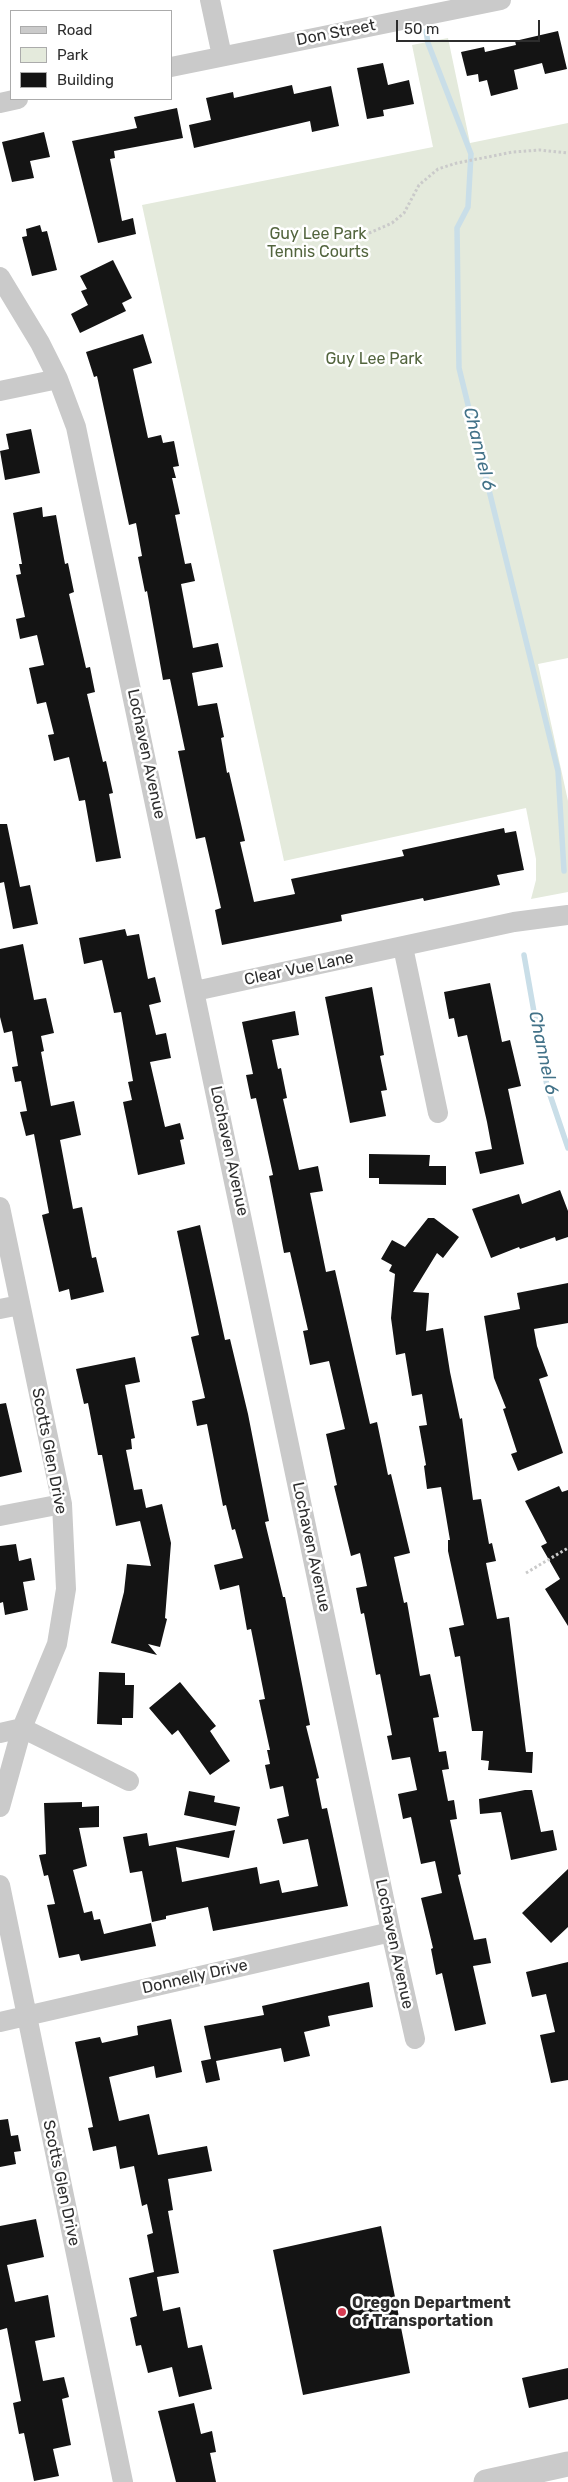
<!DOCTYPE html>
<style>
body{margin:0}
#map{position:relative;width:568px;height:2482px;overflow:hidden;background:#fff;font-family:Rubik,sans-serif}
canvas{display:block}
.legend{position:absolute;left:10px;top:10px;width:162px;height:90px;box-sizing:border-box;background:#fff;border:1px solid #ababab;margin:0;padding:6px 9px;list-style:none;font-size:15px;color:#2d2d2d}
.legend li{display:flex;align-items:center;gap:10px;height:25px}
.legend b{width:25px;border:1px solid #ababab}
.scale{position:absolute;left:396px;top:20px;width:144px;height:22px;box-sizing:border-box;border:2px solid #2d2d2d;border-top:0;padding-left:6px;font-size:15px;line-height:18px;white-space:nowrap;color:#2d2d2d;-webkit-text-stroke:4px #fff;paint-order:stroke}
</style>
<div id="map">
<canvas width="568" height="2482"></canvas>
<ul class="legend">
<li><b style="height:6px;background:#cacaca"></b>Road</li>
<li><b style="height:14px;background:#e4eadc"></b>Park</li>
<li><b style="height:14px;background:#141414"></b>Building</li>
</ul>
<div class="scale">50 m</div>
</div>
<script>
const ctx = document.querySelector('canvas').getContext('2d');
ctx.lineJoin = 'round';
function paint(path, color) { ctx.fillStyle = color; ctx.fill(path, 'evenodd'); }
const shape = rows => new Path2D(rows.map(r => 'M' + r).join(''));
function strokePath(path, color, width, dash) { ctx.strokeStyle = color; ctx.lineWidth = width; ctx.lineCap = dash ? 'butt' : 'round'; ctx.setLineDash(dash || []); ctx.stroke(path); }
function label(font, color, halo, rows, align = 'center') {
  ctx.font = font + ' Rubik,sans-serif'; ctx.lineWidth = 5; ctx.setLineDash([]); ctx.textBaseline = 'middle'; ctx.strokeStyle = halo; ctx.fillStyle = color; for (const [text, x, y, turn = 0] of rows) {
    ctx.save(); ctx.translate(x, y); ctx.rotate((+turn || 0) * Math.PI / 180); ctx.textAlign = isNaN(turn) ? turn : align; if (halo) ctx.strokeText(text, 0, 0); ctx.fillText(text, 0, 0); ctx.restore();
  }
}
paint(shape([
 [448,38,470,143,568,123,568,658,538,664,568,801,568,892,531,899,536,880,536,859,526,808,284,861,142,205,433,147,412,45]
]), '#e4eadc');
strokePath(shape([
 [426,31,428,43,471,154,468,207,457,228,459,368,558,771,564,871],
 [524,955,547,1086,568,1148]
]), '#c9dee8', 5.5);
paint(shape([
 [558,31,567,69,545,74,542,63,514,70,518,89,491,96,487,80,479,82,478,74,467,76,461,52,484,47,485,52,516,45,515,41],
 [383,63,388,85,409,80,414,104,383,110,384,116,367,119,357,68],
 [292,85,294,94,331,86,339,126,312,132,310,121,194,148,189,125,211,120,206,98,233,92,234,98],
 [177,108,183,138,114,151,115,158,110,159,122,221,133,218,136,234,98,243,72,141,137,128,134,117],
 [44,132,50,157,30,161,34,178,12,182,2,142],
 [40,225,42,232,47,231,57,270,32,276,22,237,27,236,26,229],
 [113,260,132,298,122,303,126,311,80,333,71,314,88,305,81,291,87,289,80,276],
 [143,334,152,363,133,369,148,438,161,435,163,443,174,441,179,466,173,467,176,478,172,478,180,514,175,515,185,564,191,563,195,581,181,584,193,648,218,643,223,667,192,673,198,706,217,703,224,737,221,738,227,773,229,772,245,841,240,842,254,902,295,894,291,879,404,856,402,850,504,828,505,833,516,831,524,870,497,875,500,885,424,901,423,898,341,915,342,921,222,945,215,910,221,908,205,837,196,839,178,751,185,750,170,679,163,680,147,591,145,592,138,557,142,556,136,523,129,525,97,376,94,377,86,352],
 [31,429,40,473,5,480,0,451,9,449,6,434],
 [42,507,43,517,56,515,65,564,68,563,74,592,69,594,86,668,90,667,95,692,87,694,103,762,106,761,113,793,109,794,121,858,96,862,85,800,79,801,69,757,54,761,48,735,54,734,46,702,37,704,29,668,44,665,37,635,20,639,16,619,25,617,16,575,21,574,19,564,22,564,13,513],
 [0,824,7,824,20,887,30,885,38,924,13,929,4,882,0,883],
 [125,929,127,936,139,934,148,979,155,977,161,1002,149,1005,156,1035,166,1033,171,1058,150,1062,165,1127,180,1123,184,1139,180,1140,185,1164,138,1175,123,1102,132,1100,128,1082,133,1081,121,1012,114,1013,102,960,84,964,79,938],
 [23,944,34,1000,46,998,54,1033,41,1036,44,1051,41,1052,51,1106,74,1101,81,1135,60,1140,73,1209,82,1207,92,1258,96,1257,104,1292,71,1300,69,1289,59,1292,42,1215,49,1213,34,1134,26,1136,20,1112,27,1111,21,1081,15,1082,12,1067,18,1066,12,1031,4,1033,0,1017,0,949],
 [490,983,502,1042,510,1040,521,1086,508,1089,524,1164,480,1174,475,1152,492,1149,487,1122,467,1035,458,1037,454,1018,449,1019,444,992],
 [372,987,384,1055,380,1056,387,1090,381,1091,386,1116,350,1123,325,997],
 [295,1011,299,1035,272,1040,278,1069,281,1068,287,1098,283,1099,299,1170,318,1166,323,1191,310,1193,326,1272,335,1270,370,1424,377,1422,388,1475,391,1474,410,1553,394,1557,404,1603,407,1602,420,1676,430,1674,439,1717,433,1718,439,1752,446,1751,449,1769,442,1770,448,1801,454,1800,457,1819,450,1820,461,1874,458,1875,474,1940,486,1938,491,1963,473,1966,486,2024,455,2031,442,1973,436,1975,431,1949,433,1948,421,1898,442,1893,435,1861,421,1864,411,1817,403,1819,398,1794,417,1790,410,1757,392,1760,387,1736,392,1735,380,1674,376,1675,364,1613,361,1614,356,1588,367,1586,360,1553,351,1556,334,1486,337,1485,326,1434,345,1429,329,1361,310,1365,303,1331,308,1330,290,1252,284,1253,269,1176,273,1175,256,1098,251,1099,246,1075,253,1074,242,1022],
 [369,1154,430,1155,429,1166,446,1166,446,1185,379,1184,379,1178,369,1178],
 [560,1190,568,1211,568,1237,556,1241,555,1237,520,1249,519,1247,491,1258,472,1209,519,1194,522,1204],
 [428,1218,434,1218,459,1237,443,1258,437,1253,413,1292,429,1293,426,1331,443,1328,450,1372,460,1419,462,1418,473,1500,481,1499,489,1544,492,1543,496,1561,486,1563,497,1619,509,1617,526,1752,533,1752,532,1773,488,1770,489,1761,481,1760,483,1731,472,1731,460,1656,455,1657,449,1628,464,1625,448,1551,448,1540,450,1540,441,1487,427,1489,424,1466,426,1465,419,1426,427,1425,422,1394,412,1396,405,1353,396,1355,391,1318,395,1274,389,1271,392,1265,381,1259,392,1240,405,1247],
 [200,1225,225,1340,230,1339,248,1414,269,1521,265,1522,283,1597,285,1597,310,1725,306,1726,319,1778,316,1779,322,1809,327,1808,348,1906,213,1931,208,1907,166,1916,166,1919,152,1922,142,1871,130,1873,123,1837,147,1833,149,1846,235,1830,229,1858,176,1847,182,1882,257,1867,260,1884,279,1880,282,1893,318,1886,308,1839,283,1844,277,1819,289,1816,283,1786,270,1789,265,1765,270,1764,267,1750,270,1750,259,1700,265,1699,251,1629,247,1630,239,1585,220,1590,214,1565,243,1558,235,1529,232,1530,226,1505,223,1506,207,1424,197,1426,192,1401,205,1398,191,1337,199,1335,177,1231],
 [568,1283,568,1323,534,1329,537,1346,548,1376,539,1379,563,1453,518,1471,511,1454,517,1452,503,1409,506,1408,494,1378,484,1316,520,1309,517,1293],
 [135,1357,140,1382,125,1385,135,1438,131,1439,132,1449,126,1450,134,1490,142,1489,146,1508,162,1504,171,1543,165,1618,167,1619,160,1647,148,1644,157,1655,111,1643,124,1592,127,1564,151,1566,140,1521,116,1526,102,1455,98,1455,88,1403,84,1404,76,1369],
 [6,1403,22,1472,0,1477,0,1404],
 [559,1486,562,1492,568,1490,568,1626,545,1589,560,1579,541,1546,547,1543,525,1501],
 [16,1544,19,1561,31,1558,35,1580,23,1582,28,1610,5,1615,3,1602,0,1603,0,1546],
 [99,1672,125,1673,125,1685,134,1685,133,1718,122,1718,122,1725,97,1724],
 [180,1682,216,1726,210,1731,230,1761,210,1775,178,1730,172,1735,149,1708],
 [525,1790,532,1790,541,1832,553,1830,557,1850,511,1860,501,1812,480,1814,479,1799],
 [189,1791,215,1796,214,1802,240,1807,236,1826,184,1815],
 [82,1802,82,1807,99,1806,99,1827,79,1828,87,1866,73,1870,84,1913,92,1911,94,1920,100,1919,104,1934,151,1923,156,1946,81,1961,79,1954,59,1958,47,1905,55,1904,48,1875,44,1876,39,1855,46,1854,44,1803],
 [568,1869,568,1927,551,1943,522,1913],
 [568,1962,568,2080,551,2083,540,2035,555,2032,546,1994,532,1997,526,1972],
 [369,1982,373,2007,328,2016,330,2026,304,2032,310,2056,284,2062,281,2048,216,2061,220,2080,206,2083,201,2061,211,2059,204,2026,264,2015,262,2006],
 [171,2019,182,2072,156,2078,154,2066,109,2077,119,2121,149,2114,158,2155,207,2146,212,2171,168,2179,173,2210,168,2211,179,2273,157,2277,163,2311,180,2307,188,2348,202,2345,212,2389,179,2397,172,2367,148,2373,141,2345,136,2346,130,2318,137,2316,129,2278,154,2272,147,2235,153,2233,147,2204,142,2206,134,2166,120,2169,116,2146,93,2151,88,2128,93,2127,75,2042,100,2037,102,2043,138,2035,137,2026],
 [8,2119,11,2136,18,2135,21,2151,14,2152,16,2164,0,2167,0,2120],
 [36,2219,44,2257,7,2265,15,2302,48,2295,55,2337,35,2341,43,2381,64,2377,69,2397,62,2399,71,2445,53,2449,59,2476,34,2481,24,2433,19,2434,13,2403,21,2401,7,2328,0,2330,0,2226],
 [381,2226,410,2373,303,2395,273,2250],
 [568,2368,568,2399,529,2408,522,2378],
 [194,2403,201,2434,212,2431,216,2452,210,2453,216,2482,176,2482,158,2411]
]), '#141414');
strokePath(shape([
 [369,233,392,223,404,213,419,185,438,169,457,163,513,152,540,150,568,153],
 [526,1573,568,1548]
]), '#cacaca', 3, [2.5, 2.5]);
strokePath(shape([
 [210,0,222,56],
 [171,67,501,0],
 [0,103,18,99],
 [0,277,40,343,58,379,76,427,391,1932,415,2039],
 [0,391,58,379],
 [403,947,438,1113],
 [195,991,514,922,568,915],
 [0,1207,62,1504,66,1589,57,1644,22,1728,0,1807],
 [0,1309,20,1305],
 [0,1516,62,1504],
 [0,1733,22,1728,129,1781],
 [0,1885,123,2482],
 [0,2022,391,1932]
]), '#cacaca', 20);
strokePath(shape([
 [486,2482,568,2464]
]), '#cacaca', 25);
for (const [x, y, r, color] of [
 [342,2312,5,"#d73d53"]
]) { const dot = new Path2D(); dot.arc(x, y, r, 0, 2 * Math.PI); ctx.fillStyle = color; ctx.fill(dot); strokePath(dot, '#fff', 2); }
label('16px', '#2d2d2d', '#fff', [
 ["Don Street",336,33,-11],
 ["Lochaven Avenue",146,754,78],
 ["Clear Vue Lane",299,969,-12],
 ["Lochaven Avenue",229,1151,78],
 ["Scotts Glen Drive",49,1451,79],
 ["Lochaven Avenue",311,1547,78],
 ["Lochaven Avenue",394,1944,78],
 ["Donnelly Drive",195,1977,-13],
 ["Scotts Glen Drive",61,2183,78]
]);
label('16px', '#53653e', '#fff', [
 ["Guy Lee Park",318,234],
 ["Tennis Courts",318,252],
 ["Guy Lee Park",374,359]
]);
label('bold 16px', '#2d2d2d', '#fff', [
 ["Oregon Department",352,2303],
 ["of Transportation",352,2321]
], 'left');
label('italic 18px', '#427288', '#fff', [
 ["Channel 6",479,449,76],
 ["Channel 6",543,1053,78]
]);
</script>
